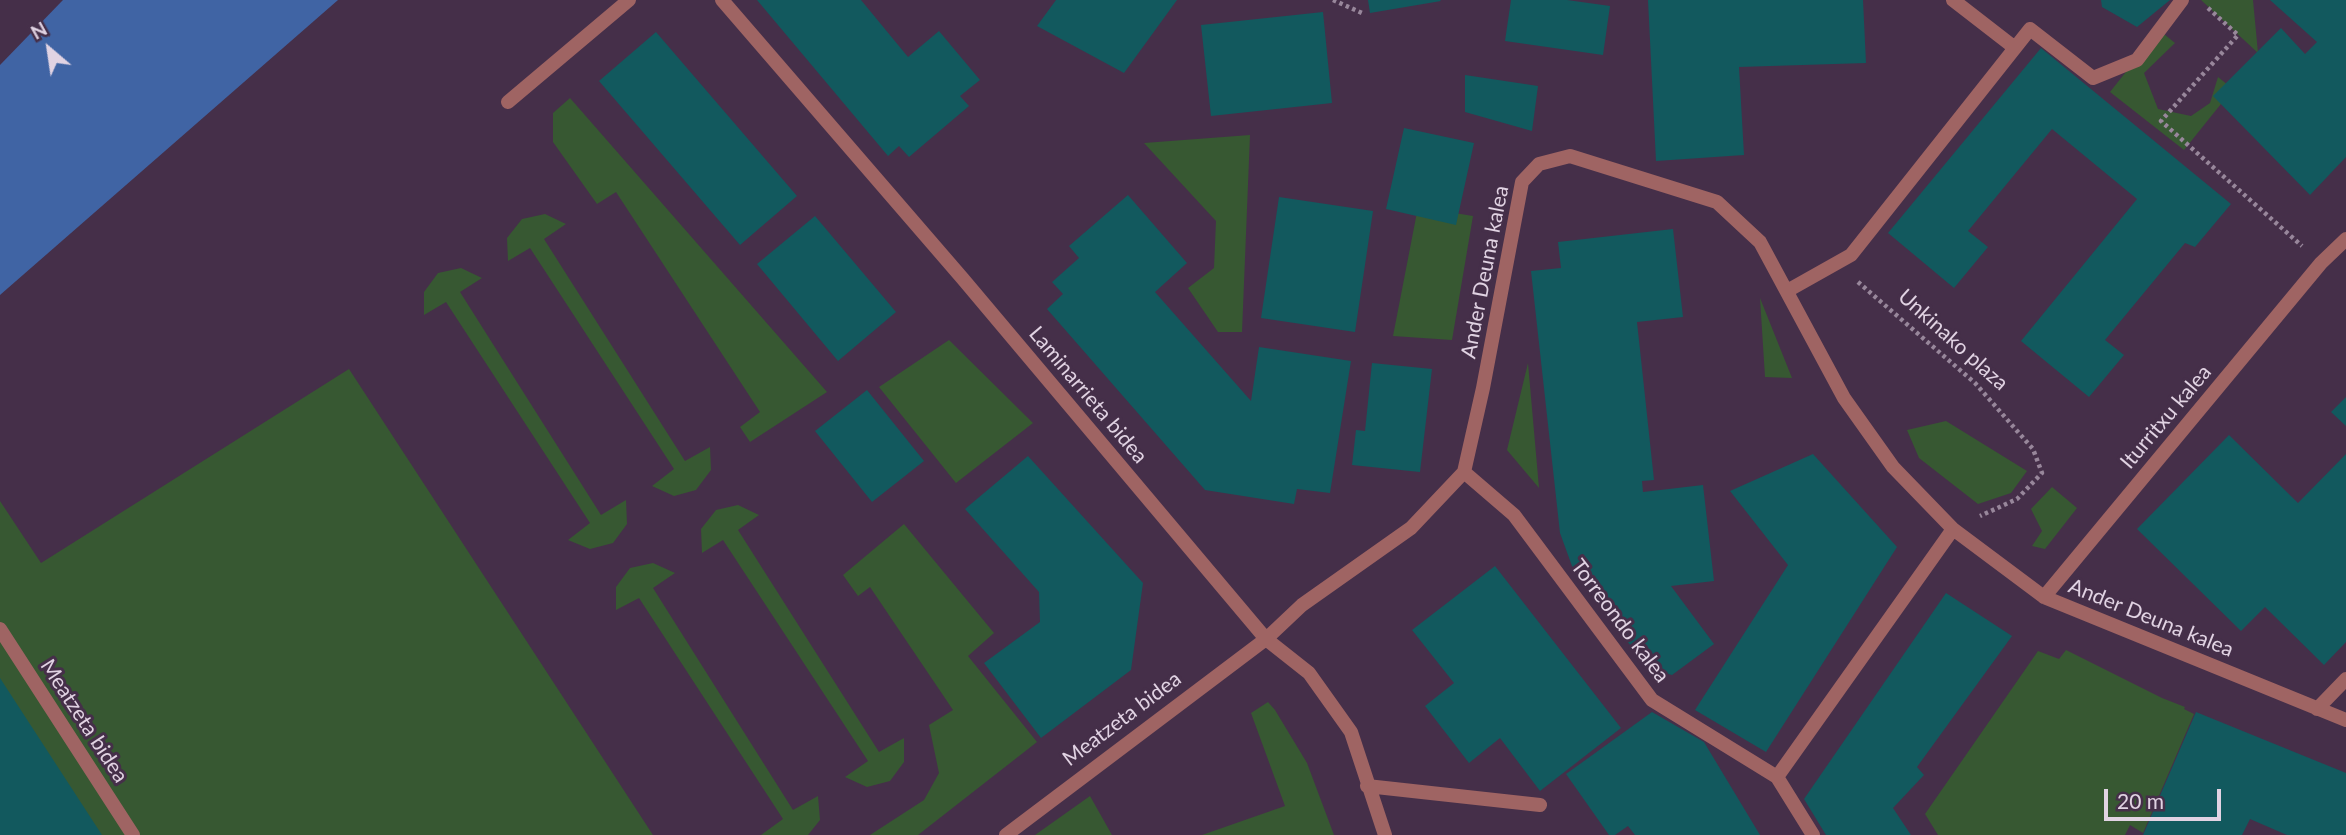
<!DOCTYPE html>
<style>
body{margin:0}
#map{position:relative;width:2346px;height:835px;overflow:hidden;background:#452f49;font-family:Lato,sans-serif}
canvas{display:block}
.north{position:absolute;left:14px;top:14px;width:70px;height:70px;-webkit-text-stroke:5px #452f49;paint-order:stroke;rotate:331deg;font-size:19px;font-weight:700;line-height:28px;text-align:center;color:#e1d3e3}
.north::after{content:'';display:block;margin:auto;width:24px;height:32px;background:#e1d3e3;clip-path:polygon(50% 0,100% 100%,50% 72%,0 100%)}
.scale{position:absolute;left:2104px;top:789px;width:117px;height:32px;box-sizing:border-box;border:4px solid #e1d3e3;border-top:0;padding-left:9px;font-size:21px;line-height:24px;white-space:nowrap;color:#e1d3e3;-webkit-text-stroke:5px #452f49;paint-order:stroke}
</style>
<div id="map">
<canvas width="2346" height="835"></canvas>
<div class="north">N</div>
<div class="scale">20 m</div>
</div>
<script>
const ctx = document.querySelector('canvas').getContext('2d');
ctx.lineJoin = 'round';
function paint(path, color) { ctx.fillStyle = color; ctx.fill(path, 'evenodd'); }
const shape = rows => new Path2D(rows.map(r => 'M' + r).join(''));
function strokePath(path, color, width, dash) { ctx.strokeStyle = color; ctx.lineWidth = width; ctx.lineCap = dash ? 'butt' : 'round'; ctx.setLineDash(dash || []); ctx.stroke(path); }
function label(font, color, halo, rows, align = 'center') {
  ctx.font = font + ' Lato,sans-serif'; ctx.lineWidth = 6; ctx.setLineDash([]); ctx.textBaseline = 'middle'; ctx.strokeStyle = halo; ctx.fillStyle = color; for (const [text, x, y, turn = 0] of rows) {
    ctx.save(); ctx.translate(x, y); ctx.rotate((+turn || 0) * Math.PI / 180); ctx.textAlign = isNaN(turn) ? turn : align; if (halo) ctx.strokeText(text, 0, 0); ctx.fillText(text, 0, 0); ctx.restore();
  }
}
paint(shape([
 [2201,0,2253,0,2258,53],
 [2159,30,2175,43,2144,73,2158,109,2191,116,2210,103,2218,77,2233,89,2184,150,2110,92],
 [570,98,827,392,750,442,740,427,760,412,616,192,597,204,553,142,553,113],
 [1250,135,1242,332,1218,332,1188,288,1214,268,1216,221,1144,143],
 [1418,207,1473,216,1452,340,1393,336],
 [545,214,566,224,544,239,685,461,710,447,711,470,696,490,674,496,652,486,674,469,530,248,508,261,507,238,522,219],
 [461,268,482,278,460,292,601,515,626,500,627,524,613,543,590,549,568,540,590,523,446,302,424,315,424,292,438,273],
 [1760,298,1792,378,1765,377],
 [949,340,1033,423,956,483,879,387],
 [1528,363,1539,488,1507,450],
 [349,369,653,835,0,835,0,501,41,563],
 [1946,421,2027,471,2011,493,1978,504,1919,458,1907,430],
 [2052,487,2077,508,2045,549,2032,546,2042,531,2031,509],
 [738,505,759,515,738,530,879,752,904,738,904,762,890,781,867,787,845,777,868,761,723,540,702,553,701,529,716,510],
 [904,524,994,633,968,656,1037,742,918,835,870,835,924,800,939,773,929,725,953,710,870,587,858,596,843,575],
 [653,563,675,573,653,588,793,810,818,796,820,820,808,835,761,835,783,819,639,598,616,610,616,587,630,568],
 [2066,650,2162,698,2185,707,2184,709,2194,714,2143,833,2130,825,2125,835,1938,835,1925,814,2038,651,2059,659],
 [1268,702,1275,710,1307,763,1334,835,1202,835,1285,806,1251,713],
 [1090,796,1112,835,1035,835]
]), '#375832');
paint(shape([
 [63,0,338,0,0,295,0,65]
]), '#4064a4');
paint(shape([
 [757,0,861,0,908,57,939,31,980,80,960,96,969,106,909,157,899,146,888,156],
 [1056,0,1177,0,1124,73,1037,26],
 [1368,0,1440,0,1441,1,1370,13],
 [1511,0,1567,0,1610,6,1603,55,1505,41],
 [1648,0,1863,0,1866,63,1739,67,1744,155,1656,161],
 [2101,0,2170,0,2137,27,2102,7],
 [2270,0,2346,0,2346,157,2310,195,2213,96,2281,28,2305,54,2317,42],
 [1323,12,1332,103,1211,116,1201,25],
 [656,32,797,196,740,245,599,81],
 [2041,48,2231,204,2195,247,2185,243,2105,340,2124,355,2089,397,2021,341,2137,199,2052,129,1968,231,1988,247,1954,288,1888,233],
 [1465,75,1538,86,1532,131,1465,112],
 [1404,128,1474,143,1456,225,1386,209],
 [1128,195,1187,263,1155,292,1251,401,1259,347,1351,361,1330,493,1297,489,1294,504,1205,490,1047,309,1063,294,1052,282,1079,258,1069,246],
 [1279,197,1373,211,1355,332,1261,318],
 [815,216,896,312,838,361,757,264],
 [1673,229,1683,317,1637,322,1654,480,1642,481,1643,492,1703,485,1714,581,1671,586,1714,644,1672,675,1647,668,1572,566,1560,533,1531,271,1561,268,1558,242],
 [1372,363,1432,369,1420,472,1352,465,1356,430,1365,431],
 [867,390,924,461,872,502,815,431],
 [2346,397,2346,426,2331,412],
 [2229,435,2298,503,2346,454,2346,642,2324,665,2265,607,2241,631,2137,529],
 [1813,454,1897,547,1766,752,1695,710,1788,565,1730,491],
 [1028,456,1143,583,1131,670,1041,738,984,663,1040,622,1039,592,965,509],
 [1495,566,1621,728,1540,791,1500,738,1469,763,1425,706,1454,683,1412,630],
 [1946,593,2012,636,1917,767,1924,775,1893,808,1911,835,1826,835,1804,799],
 [0,678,102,835,0,835],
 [1652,712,1704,742,1760,835,1635,835,1628,826,1615,835,1609,835,1566,774],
 [2196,712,2346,773,2346,835,2287,835,2250,819,2242,835,2143,835]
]), '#12595e');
strokePath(shape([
 [1333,0,1362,13],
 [2208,8,2238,35,2161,121,2302,246],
 [1858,282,1975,383,2033,449,2042,473,2017,499,1980,516]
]), '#98879b', 4.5, [3.5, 3.5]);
strokePath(shape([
 [722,0,963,279,1266,639,1309,673,1351,732,1385,835],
 [1953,0,2015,48],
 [508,102,629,0],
 [1787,291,1851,255,2030,29,2093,78,2137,60,2182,0],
 [1464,472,1514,515,1652,700,1777,777,1813,835],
 [2044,597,2321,263,2346,239],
 [0,629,133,835],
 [2317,709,2346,679],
 [1777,777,1953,529],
 [1367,786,1540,805],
 [1006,835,1266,639,1302,605,1411,528,1464,472,1483,388,1522,182,1539,164,1570,156,1717,202,1760,242,1844,398,1893,467,1953,529,2044,597,2346,720]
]), '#9f6463', 14);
label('21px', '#e1d3e3', '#452f49', [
 ["Ander Deuna kalea",1485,272,-79],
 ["Unkinako plaza",1953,340,42],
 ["Laminarrieta bidea",1088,395,50],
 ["Iturritxu kalea",2166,417,-50],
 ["Ander Deuna kalea",2151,618,22],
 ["Torreondo kalea",1620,621,53],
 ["Meatzeta bidea",1122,719,-37],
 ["Meatzeta bidea",84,721,57]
]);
</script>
